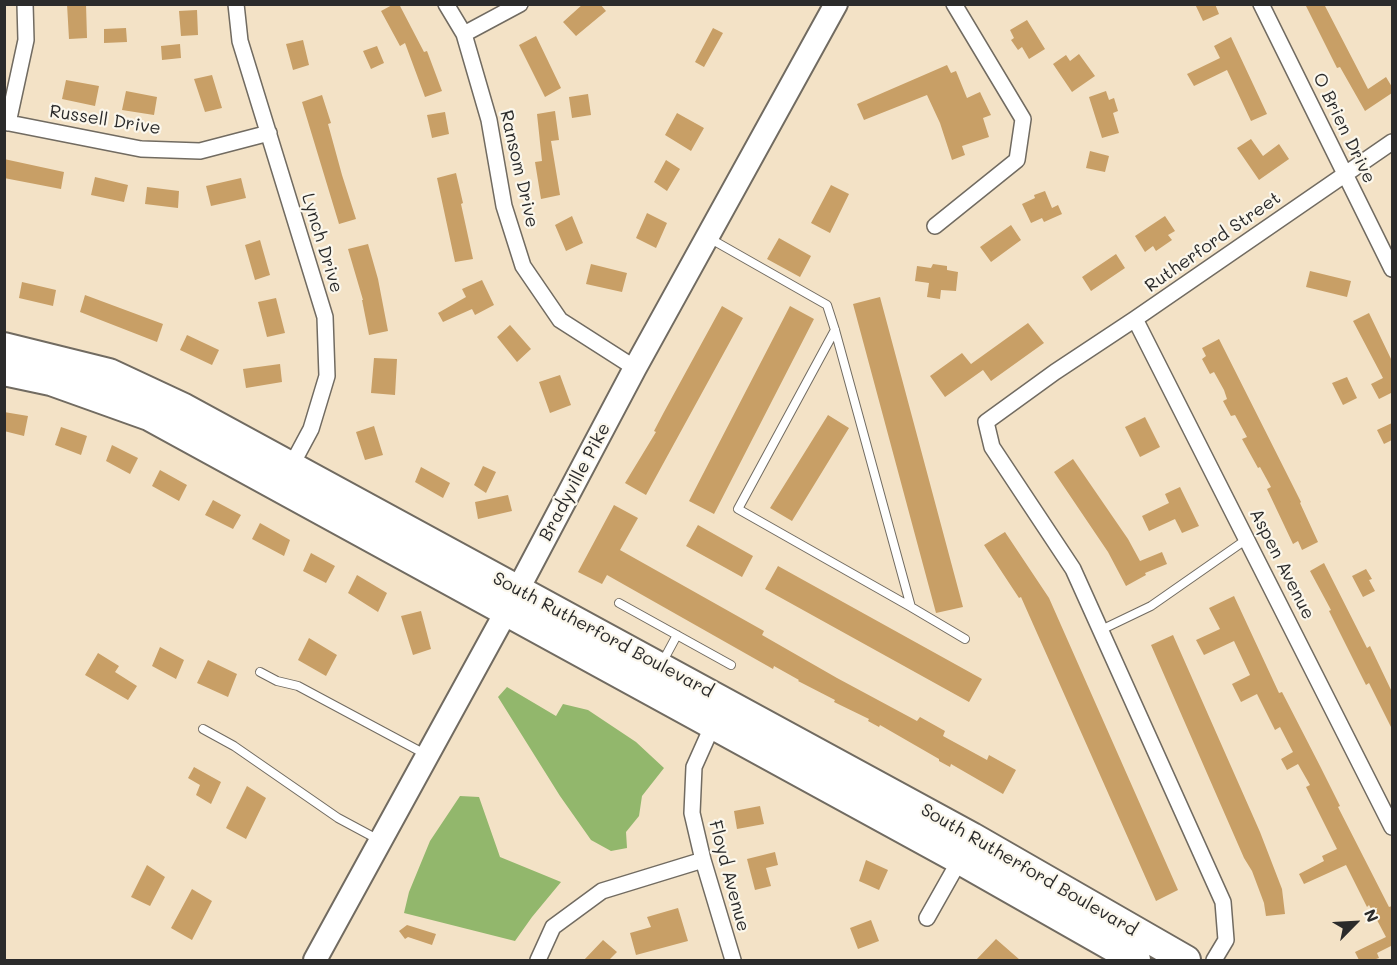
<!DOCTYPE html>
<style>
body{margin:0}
#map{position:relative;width:1397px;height:965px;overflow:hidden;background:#f3e2c6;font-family:Mali,sans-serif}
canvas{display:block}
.frame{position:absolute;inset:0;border:6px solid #2b2b2b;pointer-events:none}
.north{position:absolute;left:1325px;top:893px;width:60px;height:60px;-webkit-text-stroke:4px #fbf7ec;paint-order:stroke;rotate:66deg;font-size:16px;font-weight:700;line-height:24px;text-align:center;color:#2b2b2b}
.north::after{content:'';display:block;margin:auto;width:21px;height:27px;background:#2b2b2b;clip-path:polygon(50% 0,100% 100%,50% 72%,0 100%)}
</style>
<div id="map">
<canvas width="1397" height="965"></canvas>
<div class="frame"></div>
<div class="north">N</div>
</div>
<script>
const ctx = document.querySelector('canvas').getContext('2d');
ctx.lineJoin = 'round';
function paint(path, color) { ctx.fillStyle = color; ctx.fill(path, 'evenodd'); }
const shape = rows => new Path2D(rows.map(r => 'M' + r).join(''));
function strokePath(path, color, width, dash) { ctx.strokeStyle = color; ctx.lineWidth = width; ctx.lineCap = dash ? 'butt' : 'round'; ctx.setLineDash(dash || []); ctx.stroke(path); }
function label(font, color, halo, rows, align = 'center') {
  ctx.font = font + ' Mali,sans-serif'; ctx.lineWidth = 4.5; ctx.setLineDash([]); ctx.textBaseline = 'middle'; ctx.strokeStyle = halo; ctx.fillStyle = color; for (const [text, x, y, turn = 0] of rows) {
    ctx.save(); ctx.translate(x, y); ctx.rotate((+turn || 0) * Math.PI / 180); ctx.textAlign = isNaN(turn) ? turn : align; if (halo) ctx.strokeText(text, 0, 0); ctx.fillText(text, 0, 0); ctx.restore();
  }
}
paint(shape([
 [507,687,556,716,563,704,588,710,636,742,664,768,642,796,639,816,626,832,627,848,611,851,591,840,560,796,498,697],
 [460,796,479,797,500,857,561,882,532,917,515,941,404,913,409,892,430,841]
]), '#92b76c');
paint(shape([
 [67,4,86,4,87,38,69,39],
 [394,4,399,4,424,52,427,51,442,91,425,97,405,43,400,46,381,11],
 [583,4,600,4,606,11,576,36,563,22],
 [1195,4,1215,4,1219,14,1203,21],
 [1305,4,1324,4,1368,89,1386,77,1392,87,1392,93,1365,111,1340,67,1337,68],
 [197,10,198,35,181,36,179,11],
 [1027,20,1045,49,1029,59,1022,47,1018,50,1011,40,1014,38,1010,30],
 [126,28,127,42,104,43,104,29],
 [713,28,723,33,704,67,695,62],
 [536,36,561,88,545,97,519,45],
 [1231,37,1267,114,1251,121,1227,70,1194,86,1187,74,1220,58,1214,46],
 [303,40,309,65,293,70,286,44],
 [180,44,181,58,162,60,161,46],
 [377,46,384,63,371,69,363,51],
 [1079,54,1095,76,1072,92,1053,64,1066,55,1070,61],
 [947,65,951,73,956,71,967,98,980,92,991,115,983,118,989,137,962,146,965,155,952,160,940,123,927,95,864,120,857,104],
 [212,75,222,108,205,112,194,79],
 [66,80,99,86,95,106,62,99],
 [126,91,157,97,154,115,122,110],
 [1106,91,1109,100,1114,98,1118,111,1113,113,1119,133,1102,138,1089,97],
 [588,94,591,115,572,118,569,97],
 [322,95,331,123,328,124,342,175,356,219,339,224,302,102],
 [555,111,559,140,551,141,560,195,541,199,535,162,542,161,537,114],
 [445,112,449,134,432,138,427,115],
 [677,113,704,128,691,151,665,135],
 [1251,139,1263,156,1279,144,1289,159,1259,180,1237,148],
 [1090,151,1109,156,1105,172,1086,168],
 [4,159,64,172,61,189,4,178],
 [666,160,680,169,667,191,654,182],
 [456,173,463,203,461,204,473,259,455,262,437,178],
 [95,177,128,185,124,202,91,195],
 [241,178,246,198,211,206,206,186],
 [831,185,849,194,830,233,811,223],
 [147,187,179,191,178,208,145,204],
 [1045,191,1052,208,1058,205,1062,214,1044,222,1042,218,1031,223,1022,204,1035,198,1034,195],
 [647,213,667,223,656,248,636,238],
 [572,216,583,243,566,251,555,225],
 [1165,216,1175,231,1168,235,1172,240,1156,251,1153,246,1145,252,1135,236],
 [1011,225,1021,240,991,262,980,247],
 [779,238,811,256,800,277,767,259],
 [260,240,270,275,255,280,245,245],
 [368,244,378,279,388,331,369,335,362,300,363,300,348,249],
 [1116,254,1125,268,1091,291,1082,277],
 [591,264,627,273,622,292,586,284],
 [933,264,947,266,947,270,958,272,956,291,941,290,940,299,927,297,929,283,915,281,917,266,931,268],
 [1310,271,1351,281,1347,297,1306,287],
 [482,280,494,305,475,315,472,309,443,322,438,313,466,297,462,289],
 [22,282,56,290,53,306,19,298],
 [85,295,163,324,157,342,80,312],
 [880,297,963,607,936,613,853,304],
 [276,298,285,333,267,337,258,302],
 [722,306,743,318,646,495,625,483,656,432,654,431,664,412],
 [790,306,814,319,714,514,689,501],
 [1369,313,1392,361,1392,396,1391,393,1379,399,1371,384,1383,378,1353,321],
 [1028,323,1044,343,991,381,983,370,945,397,930,376,962,353,971,364],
 [510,325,531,349,517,362,497,337],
 [187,335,219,350,212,365,180,350],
 [1219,339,1301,502,1300,503,1318,542,1302,550,1298,541,1293,544,1267,489,1271,487,1260,467,1258,468,1242,439,1247,437,1235,415,1231,416,1223,401,1227,399,1224,390,1214,372,1210,374,1202,359,1206,356,1202,348],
 [374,358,397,359,395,395,371,393],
 [280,364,282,382,246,388,243,369],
 [560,375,571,405,550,413,539,382],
 [1347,377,1357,398,1343,405,1332,383],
 [4,412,28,416,24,436,4,431],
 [828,415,849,428,792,521,770,508],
 [1145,417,1160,447,1140,457,1125,427],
 [1392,423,1392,440,1384,444,1377,430],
 [374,426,383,455,365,460,356,432],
 [61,427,87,436,81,455,55,445],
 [112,445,138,458,130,474,106,461],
 [1073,459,1128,539,1140,561,1162,552,1167,564,1145,573,1146,575,1126,586,1108,552,1054,472],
 [483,466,496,472,486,493,474,485],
 [421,467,450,483,443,498,415,482],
 [160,470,187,485,179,501,152,486],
 [1180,487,1199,526,1182,533,1175,519,1149,531,1142,516,1169,503,1165,494],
 [508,495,512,511,478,519,475,502],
 [213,500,241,515,233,529,205,515],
 [614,505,638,518,620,550,764,631,762,635,837,678,917,721,920,717,945,731,943,736,987,760,989,755,1016,770,1003,794,951,764,950,767,939,761,939,759,880,725,879,727,868,721,869,719,834,702,835,700,798,681,799,680,774,666,773,669,607,575,602,584,578,572],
 [260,523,290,540,284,556,252,539],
 [698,525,753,556,742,577,686,546],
 [1005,532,1049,598,1178,890,1156,901,1021,597,1019,598,984,545],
 [311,553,335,566,326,583,303,571],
 [1324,563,1367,648,1370,646,1392,692,1392,729,1369,683,1366,685,1329,611,1331,610,1310,571],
 [778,566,982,679,969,702,765,589],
 [1366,569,1372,579,1369,580,1375,591,1363,597,1352,576],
 [357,575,387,593,378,612,348,593],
 [1234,596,1279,693,1282,692,1320,766,1340,806,1338,807,1389,907,1392,906,1392,949,1391,946,1377,953,1379,958,1373,960,1359,960,1355,952,1386,937,1369,905,1367,907,1346,865,1304,884,1299,874,1324,861,1322,856,1337,849,1306,787,1310,785,1298,764,1287,770,1281,759,1293,752,1280,727,1275,730,1257,694,1241,702,1232,684,1250,675,1234,641,1204,655,1196,640,1220,629,1209,608],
 [421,611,431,649,413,655,401,616],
 [1173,635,1260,832,1282,889,1285,914,1266,916,1264,903,1252,871,1244,858,1151,645],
 [309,638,337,655,326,676,298,660],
 [160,647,184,660,176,679,152,666],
 [98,653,119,666,115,672,137,686,128,700,85,675],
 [208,660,237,674,228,697,197,683],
 [194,767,221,782,211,804,196,795,200,785,188,778],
 [247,786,266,798,246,839,226,828],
 [760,806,764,824,737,829,734,811],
 [775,852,778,865,766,868,771,886,755,890,747,859],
 [866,860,888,870,879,890,859,881],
 [147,865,165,877,150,906,131,897],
 [192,889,212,901,192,940,171,928],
 [678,908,688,941,636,955,630,933,651,927,647,917],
 [871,920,879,941,858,949,850,928],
 [407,925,436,934,432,945,408,937,405,939,399,931],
 [996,939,1020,960,976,960],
 [603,940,617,952,609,960,584,960]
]), '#c89f66');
const lane = shape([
 [709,238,827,305,835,330,911,607,738,509,835,330],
 [619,603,731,665],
 [911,607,965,639],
 [1101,630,1151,606,1247,539],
 [662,663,677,635],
 [260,672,277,681,298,686,425,754],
 [203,729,234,746,338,818,379,840]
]);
const street = shape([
 [236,4,240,41,325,317,327,376,311,429,289,470],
 [446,4,464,34,489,120,504,206,523,266,560,320,635,368],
 [1261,4,1392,269],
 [464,34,520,4],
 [4,122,141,149,200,151,269,133],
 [8,123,26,40,25,4],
 [935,226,1017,160,1023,119,954,4],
 [1135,319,1392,827],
 [715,720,694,767,692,813,703,860,733,960],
 [927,918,962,856],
 [538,960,553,927,602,891,703,860],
 [1214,960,1226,940,1223,902,1073,569,992,447,986,422,1055,372,1135,319,1392,142]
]);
const secondary = shape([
 [315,960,506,612,635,368,836,4]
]);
const highway = shape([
 [4,347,109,373,184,408,972,837,1186,960],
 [4,371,51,381,149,416,960,860,1136,960]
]);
strokePath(lane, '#716b61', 10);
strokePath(street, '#716b61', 18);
strokePath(secondary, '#716b61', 26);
strokePath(highway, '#716b61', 32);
strokePath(lane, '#fff', 8);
strokePath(street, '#fff', 15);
strokePath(secondary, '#fff', 22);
strokePath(highway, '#fff', 28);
label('18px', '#2b2b2b', '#fbf7ec', [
 ["Russell Drive",105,120,9],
 ["O Brien Drive",1344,128,64],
 ["Ransom Drive",519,169,77],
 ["Rutherford Street",1213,242,-35],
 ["Lynch Drive",322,243,73],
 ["Bradyville Pike",575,482,-62],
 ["Aspen Avenue",1282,564,63],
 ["South Rutherford Boulevard",603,635,28],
 ["South Rutherford Boulevard",1029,870,30],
 ["Floyd Avenue",729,876,75]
]);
</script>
